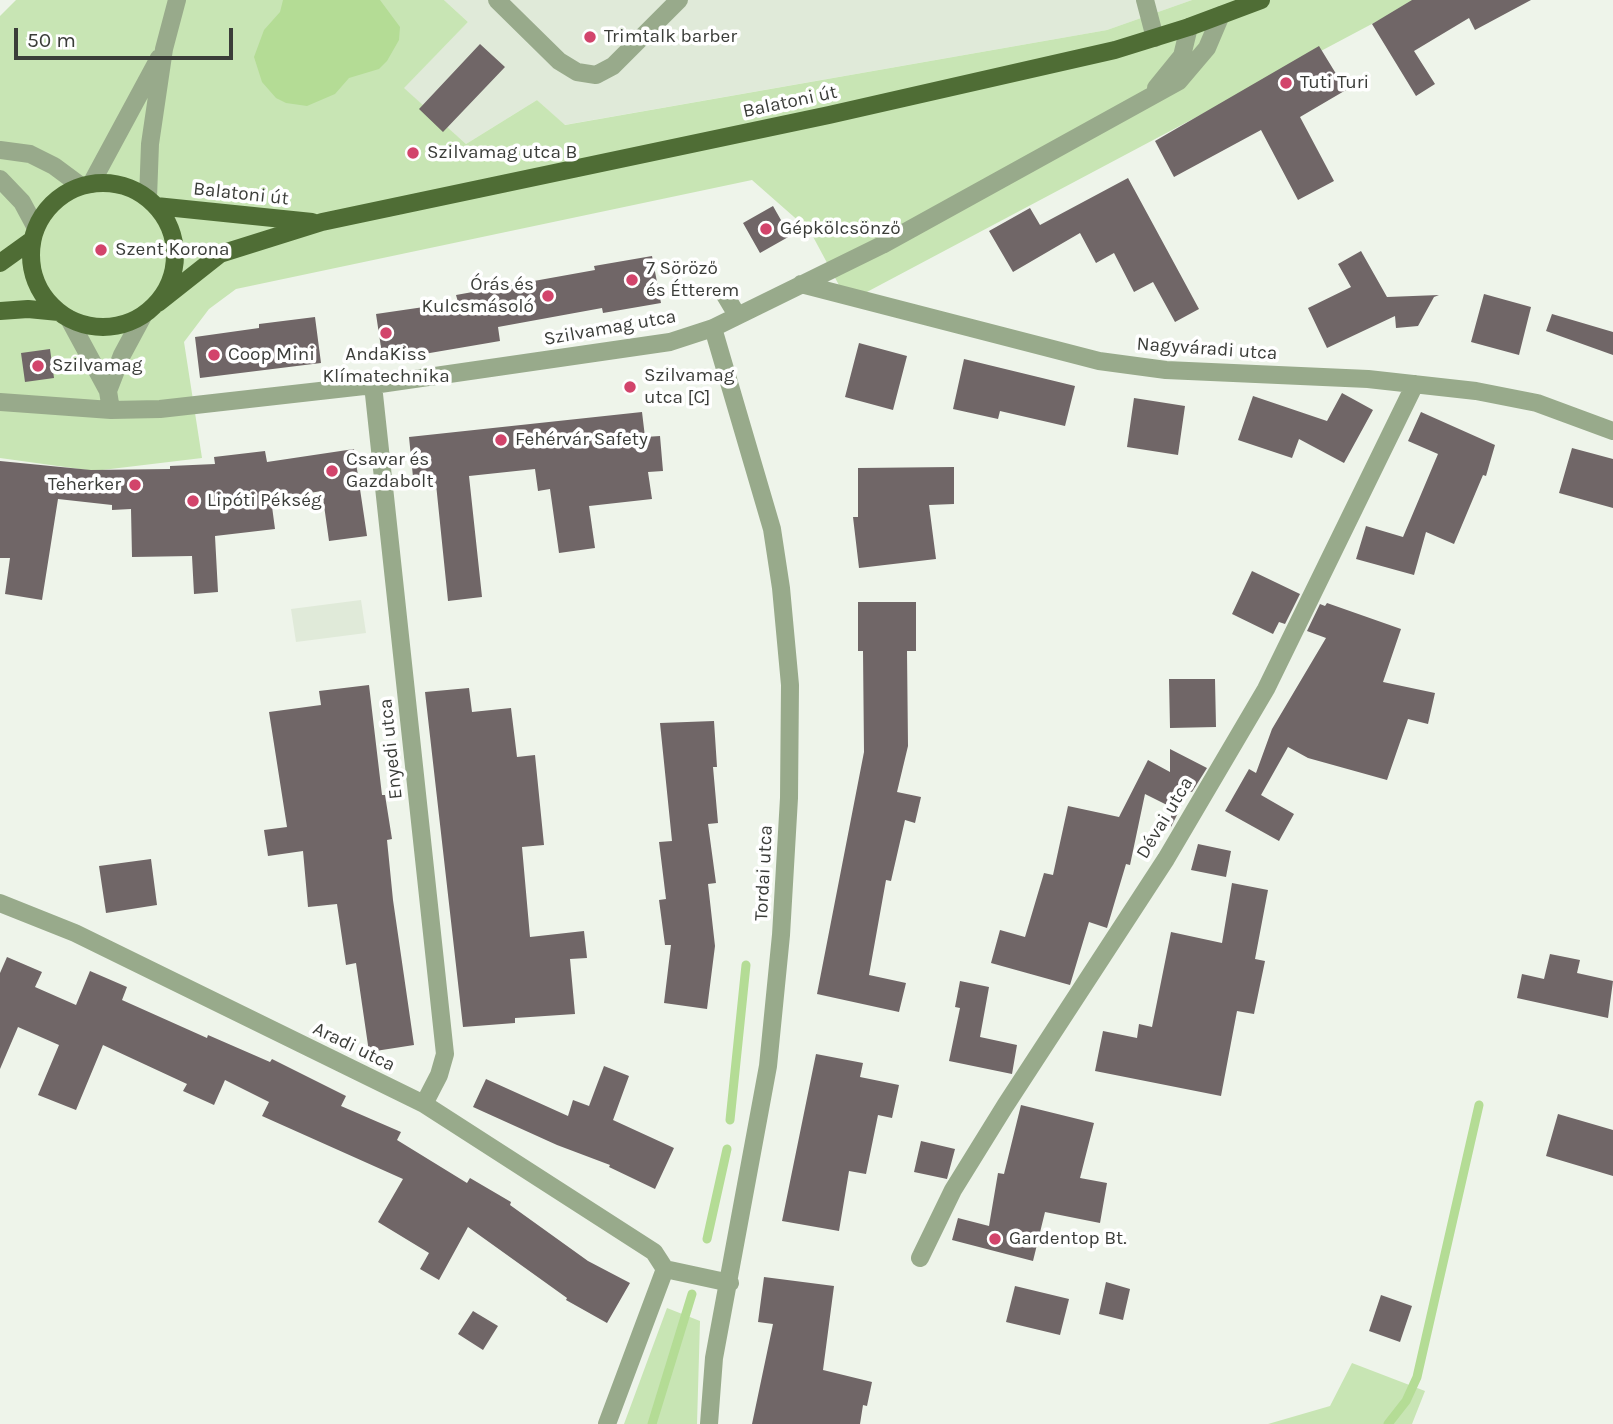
<!DOCTYPE html>
<meta charset="utf-8">
<style>
body{margin:0}
#map{position:relative;width:1613px;height:1424px;overflow:hidden;background:#eef4ea;font-family:Karla,sans-serif}
canvas{display:block}
.scale{position:absolute;left:14px;top:28px;width:219px;height:32px;box-sizing:border-box;border:4px solid #3b3d39;border-top:0;padding-left:9px;font-size:21px;line-height:24px;white-space:nowrap;color:#3b3d39;-webkit-text-stroke:5px #fff;paint-order:stroke}
</style>
<div id="map">
<canvas width="1613" height="1424"></canvas>
<div class="scale">50 m</div>
</div>
<script>
const ctx = document.querySelector('canvas').getContext('2d');
ctx.lineJoin = 'round';
function paint(path, color) { ctx.fillStyle = color; ctx.fill(path, 'evenodd'); }
const shape = rows => new Path2D(rows.map(r => 'M' + r).join(''));
function strokePath(path, color, width, dash) { ctx.strokeStyle = color; ctx.lineWidth = width; ctx.lineCap = dash ? 'butt' : 'round'; ctx.setLineDash(dash || []); ctx.stroke(path); }
function label(font, color, halo, rows, align = 'center') {
  ctx.font = font + ' Karla,sans-serif'; ctx.lineWidth = 7; ctx.setLineDash([]); ctx.textBaseline = 'middle'; ctx.strokeStyle = halo; ctx.fillStyle = color; for (const [text, x, y, turn = 0] of rows) {
    ctx.save(); ctx.translate(x, y); ctx.rotate((+turn || 0) * Math.PI / 180); ctx.textAlign = isNaN(turn) ? turn : align; if (halo) ctx.strokeText(text, 0, 0); ctx.fillText(text, 0, 0); ctx.restore();
  }
}
paint(shape([
 [444,0,1192,0,1107,30,564,125,537,100,466,144,403,88,468,22],
 [361,600,366,633,296,642,291,609]
]), '#e0ead9');
paint(shape([
 [16,0,444,0,468,22,404,88,466,144,537,100,565,125,1107,30,1192,0,1417,0,848,302,810,231,752,180,236,289,209,309,184,342,202,458,94,471,0,458,0,16],
 [667,1308,700,1321,697,1424,624,1424],
 [1352,1363,1425,1391,1412,1424,1268,1424,1330,1406]
]), '#c8e5b4');
paint(shape([
 [283,0,380,0,400,27,399,40,387,61,379,69,349,78,335,94,307,106,286,103,276,98,262,82,254,57,264,30,280,12]
]), '#b4dc95');
strokePath(shape([
 [730,1120,746,965],
 [707,1239,727,1149],
 [652,1424,692,1294],
 [1388,1424,1406,1401,1417,1377,1479,1105]
]), '#b4dc95', 9);
paint(shape([
 [1412,0,1531,0,1475,30,1469,18,1414,51,1435,84,1416,96,1372,24],
 [480,44,505,67,443,132,419,109],
 [1319,46,1346,90,1300,117,1334,181,1298,200,1261,130,1174,177,1155,141],
 [1128,178,1199,309,1175,322,1153,282,1134,292,1114,253,1096,263,1080,233,1013,272,989,231,1030,208,1040,225],
 [773,206,790,236,760,253,743,223],
 [1361,251,1387,297,1439,295,1434,297,1418,326,1396,328,1395,316,1327,348,1308,308,1351,287,1338,264],
 [652,256,661,303,603,313,602,308,498,327,500,341,383,361,376,314,458,302,456,295,595,270,594,266],
 [1484,294,1531,307,1519,355,1471,342],
 [1552,314,1613,332,1613,355,1546,331],
 [315,317,321,363,200,378,195,337,259,328,259,324],
 [859,343,907,356,893,410,845,397],
 [50,349,54,378,25,382,21,353],
 [964,359,1075,386,1065,426,1000,411,998,419,953,409],
 [1342,393,1373,410,1344,463,1299,439,1292,458,1238,440,1253,396,1327,421],
 [1134,398,1185,406,1178,455,1127,447],
 [642,412,645,437,660,436,663,471,648,472,652,499,589,506,595,548,559,553,550,489,538,491,535,469,469,476,482,597,448,601,436,484,414,487,409,437],
 [1421,412,1495,445,1486,476,1483,475,1454,544,1426,532,1414,575,1356,559,1366,526,1403,537,1438,454,1408,441],
 [1572,448,1613,459,1613,508,1559,493],
 [354,449,367,536,329,541,322,491,271,499,275,529,215,536,218,592,194,594,192,556,132,557,131,509,112,510,112,505,58,499,42,600,5,594,10,558,0,558,0,461,91,470,170,469,170,466,215,464,214,457,265,451,267,462],
 [954,467,954,504,929,505,936,559,859,568,853,517,858,517,858,468],
 [1252,571,1300,594,1285,624,1279,622,1273,634,1232,614],
 [858,602,916,602,916,651,907,651,908,746,897,792,921,797,915,823,905,820,891,881,886,880,869,975,906,983,899,1012,817,994,864,752,863,651,858,651],
 [1327,603,1401,629,1383,682,1435,693,1428,724,1408,719,1387,780,1308,758,1288,747,1261,795,1294,814,1279,841,1225,811,1249,769,1256,773,1272,729,1326,638,1307,631,1320,604,1325,606],
 [1169,679,1215,679,1216,727,1170,728],
 [369,685,382,795,385,795,392,839,387,840,393,900,414,1045,369,1052,356,963,346,965,337,904,308,907,303,851,268,856,264,830,287,827,269,712,321,705,319,691],
 [469,688,472,712,511,708,517,757,535,755,544,845,522,847,530,937,584,931,587,958,570,959,575,1014,515,1018,515,1023,463,1027,425,692],
 [714,721,717,767,713,767,718,823,708,824,716,883,708,884,715,946,707,1009,664,1003,671,945,665,945,659,900,666,899,659,842,672,841,660,723],
 [1170,749,1207,768,1192,792,1189,791,1171,827,1171,807,1145,794,1130,865,1126,864,1107,928,1089,922,1070,985,991,963,1000,930,1025,937,1044,873,1053,875,1068,806,1119,817,1148,760,1170,772],
 [1198,844,1231,851,1226,877,1191,870],
 [151,859,157,905,106,913,99,866],
 [1232,883,1268,890,1255,959,1265,961,1254,1014,1237,1011,1221,1096,1095,1071,1103,1031,1137,1038,1139,1024,1152,1027,1171,932,1222,943],
 [1550,954,1580,960,1577,973,1613,981,1608,1018,1517,998,1522,974,1544,979],
 [7,957,42,972,35,987,76,1005,90,971,127,987,122,1000,207,1038,208,1035,270,1062,272,1059,346,1096,341,1106,401,1132,397,1140,467,1183,470,1178,511,1202,510,1205,588,1261,630,1283,607,1323,566,1300,567,1298,468,1227,439,1280,420,1269,429,1253,378,1222,403,1179,262,1116,269,1102,225,1080,214,1105,183,1091,187,1084,103,1045,76,1110,38,1095,59,1045,18,1027,0,1069,0,973],
 [960,981,989,987,980,1037,1017,1045,1012,1074,949,1061,960,1008,955,1007],
 [816,1054,863,1063,860,1077,899,1085,892,1118,878,1115,866,1174,849,1171,839,1231,782,1221],
 [604,1066,629,1076,613,1120,674,1148,655,1189,609,1167,610,1165,557,1145,473,1107,486,1079,568,1116,573,1100,589,1106],
 [1021,1105,1094,1123,1080,1178,1107,1183,1100,1223,1045,1212,1033,1261,952,1240,958,1218,989,1226,998,1173,1004,1174],
 [1558,1114,1613,1130,1613,1176,1546,1156],
 [921,1141,955,1149,947,1179,914,1172],
 [764,1277,834,1286,823,1370,872,1382,867,1406,863,1405,860,1424,752,1424,773,1324,758,1322],
 [1106,1282,1130,1289,1123,1320,1099,1314],
 [1015,1286,1069,1299,1060,1335,1006,1322],
 [1381,1295,1412,1306,1400,1342,1369,1331],
 [473,1311,498,1326,483,1350,458,1334]
]), '#706667');
strokePath(shape([
 [497,0,559,61,577,72,596,75,613,66,679,0],
 [1145,0,1155,38],
 [1156,88,1182,56,1189,27],
 [0,150,30,154,54,166,81,186],
 [0,179,22,202,36,228],
 [91,184,159,58],
 [148,198,150,144,164,49,177,0],
 [801,284,1099,361,1166,370,1368,379,1476,391,1537,403,1613,431],
 [725,295,737,315],
 [69,319,108,391,111,410],
 [373,385,445,1054,439,1075,424,1104],
 [108,391,122,355,143,316],
 [0,402,111,410,160,409,373,385,670,342,713,328,882,245,1179,81,1207,48,1221,15],
 [0,903,75,933,424,1104,654,1252,665,1269,730,1283],
 [920,1258,953,1190,1005,1106,1166,859,1266,689,1415,384],
 [607,1424,665,1269],
 [709,1424,714,1358,768,1066,781,935,789,798,790,685,781,588,772,529,713,328]
]), '#98aa8b', 18);
strokePath(shape([
 '31 255a72 72 0 1 1 144 0a72 72 0 1 1-144 0Z',
 [156,206,312,222],
 [0,263,32,240],
 [158,303,220,254,322,222,829,115,1115,50,1189,27,1261,0],
 [0,311,28,309,59,312]
]), '#4f6d35', 18);
for (const [x, y, r, color] of [
 [590,37,7,"#d2446b"],
 [1286,83,7,"#d2446b"],
 [413,153,7,"#d2446b"],
 [766,229,7,"#d2446b"],
 [101,250,7,"#d2446b"],
 [632,280,7,"#d2446b"],
 [548,296,7,"#d2446b"],
 [386,333,7,"#d2446b"],
 [214,355,7,"#d2446b"],
 [38,366,7,"#d2446b"],
 [630,387,7,"#d2446b"],
 [501,440,7,"#d2446b"],
 [332,471,7,"#d2446b"],
 [135,485,7,"#d2446b"],
 [193,501,7,"#d2446b"],
 [995,1239,7,"#d2446b"]
]) { const dot = new Path2D(); dot.arc(x, y, r, 0, 2 * Math.PI); ctx.fillStyle = color; ctx.fill(dot); strokePath(dot, '#fff', 2.5); }
label('19px', '#3b3d39', '#fff', [
 ["Trimtalk barber",604,37],
 ["Tuti Turi",1300,83],
 ["Szilvamag utca B",427,153],
 ["Gépkölcsönző",780,229],
 ["Szent Korona",115,250],
 ["7 Söröző",646,269],
 ["és Étterem",646,291],
 ["Órás és",534,285,"right"],
 ["Kulcsmásoló",534,307,"right"],
 ["Coop Mini",228,355],
 ["AndaKiss",386,355,"center"],
 ["Klímatechnika",386,377,"center"],
 ["Szilvamag",52,366],
 ["Szilvamag",644,376],
 ["utca [C]",644,398],
 ["Fehérvár Safety",515,440],
 ["Csavar és",346,460],
 ["Gazdabolt",346,482],
 ["Teherker",121,485,"right"],
 ["Lipóti Pékség",207,501],
 ["Gardentop Bt.",1009,1239]
], 'left');
label('19px', '#3b3d39', '#fff', [
 ["Balatoni út",790,102,-12],
 ["Balatoni út",241,194,6],
 ["Szilvamag utca",610,328,-10],
 ["Nagyváradi utca",1207,349,4],
 ["Enyedi utca",391,749,-96],
 ["Dévai utca",1165,818,-59],
 ["Tordai utca",764,873,-87],
 ["Aradi utca",354,1047,26]
]);
</script>
